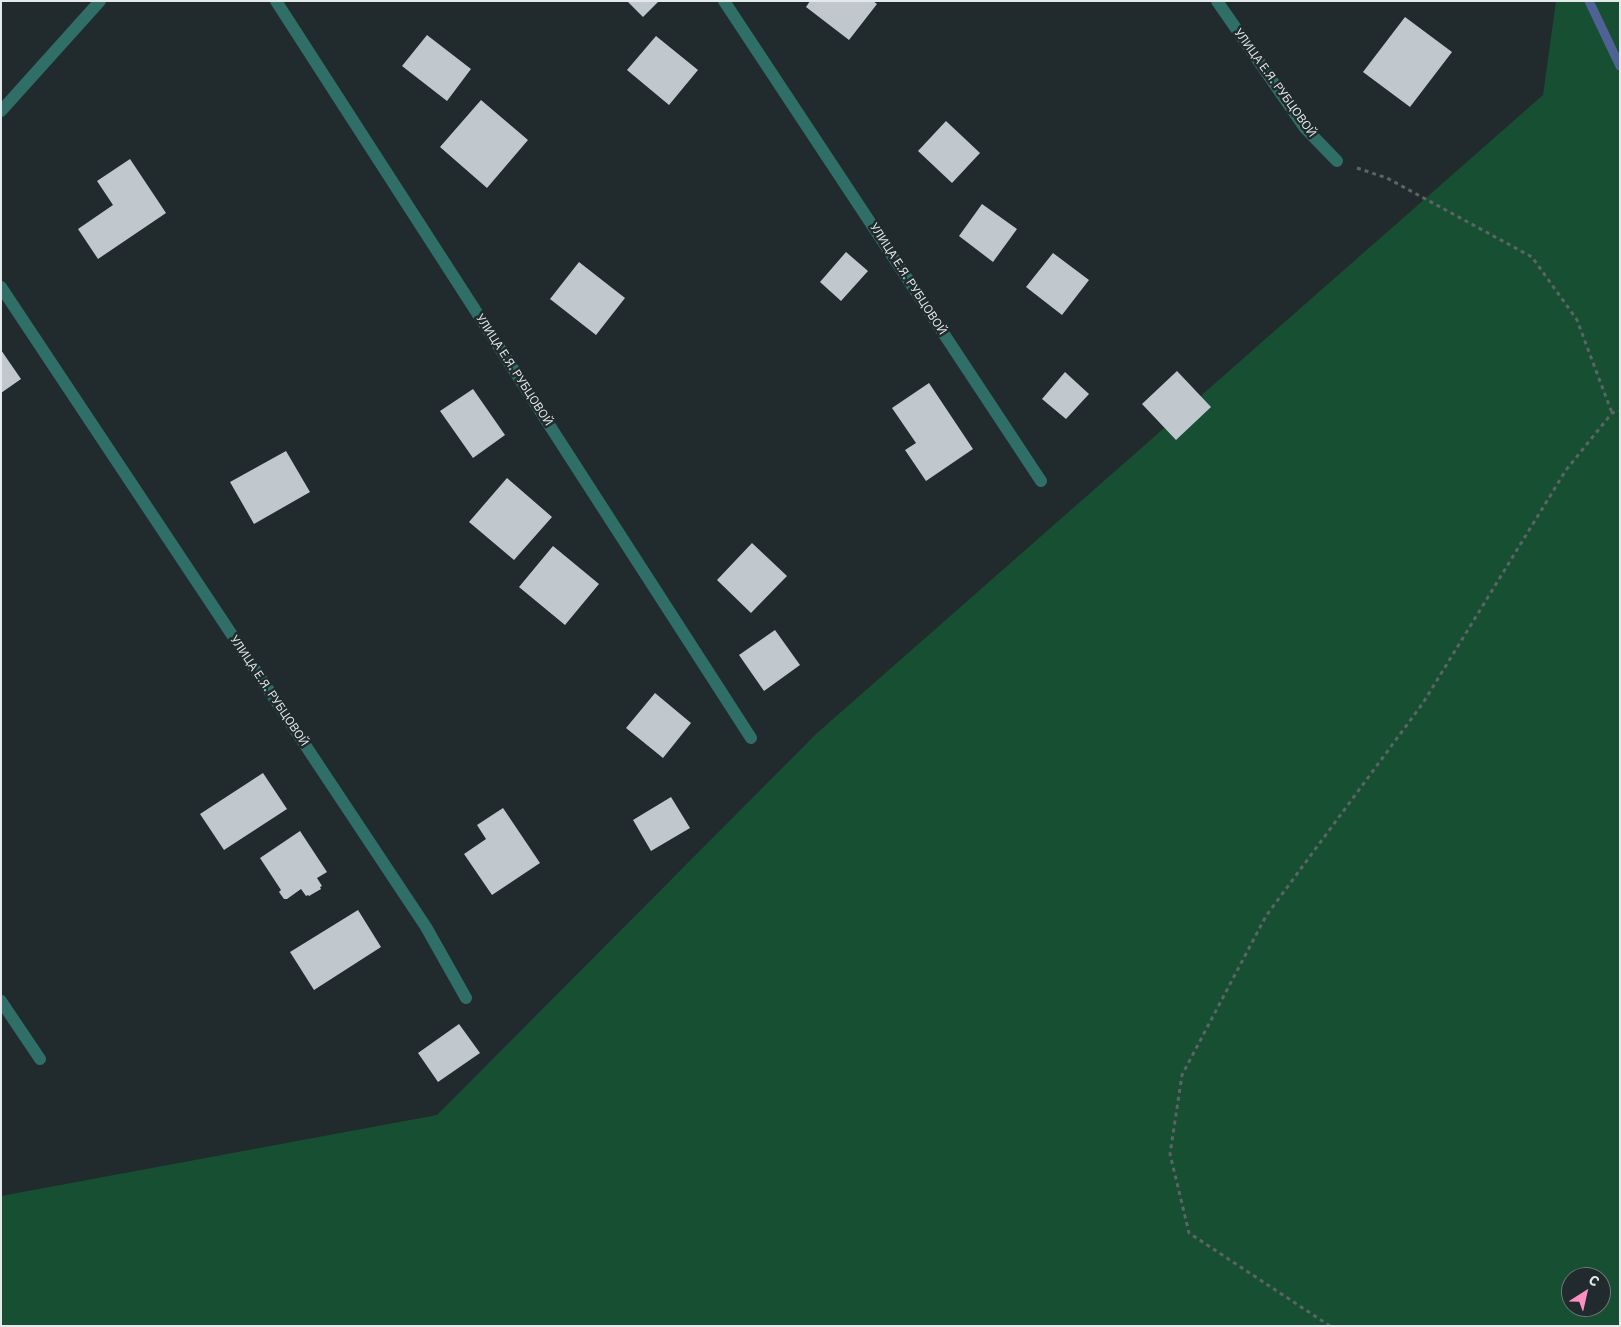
<!DOCTYPE html>
<meta charset="utf-8">
<style>
body{margin:0}
#map{position:relative;width:1621px;height:1327px;overflow:hidden;background:#212a2c;font-family:"IBM Plex Sans",sans-serif}
canvas{display:block}
.frame{position:absolute;inset:0;border:2px solid #e4eaeb;pointer-events:none}
.north{position:absolute;left:1561px;top:1267px;width:50px;height:50px;box-sizing:border-box;background:#212a2c;border:1px solid #6f7778;border-radius:50%;rotate:35deg;font-size:14px;font-weight:700;line-height:20px;text-align:center;color:#e4eaeb}
.north::after{content:'';display:block;margin:auto;width:18px;height:22px;background:#fc8fc2;clip-path:polygon(50% 0,100% 100%,50% 72%,0 100%)}
</style>
<div id="map">
<canvas width="1621" height="1327"></canvas>
<div class="frame"></div>
<div class="north">С</div>
</div>
<script>
const ctx = document.querySelector('canvas').getContext('2d');
ctx.lineJoin = 'round';
function paint(path, color) { ctx.fillStyle = color; ctx.fill(path, 'evenodd'); }
const shape = rows => new Path2D(rows.map(r => 'M' + r).join(''));
function strokePath(path, color, width, dash) { ctx.strokeStyle = color; ctx.lineWidth = width; ctx.lineCap = dash ? 'butt' : 'round'; ctx.setLineDash(dash || []); ctx.stroke(path); }
function label(font, color, halo, rows, align = 'center') {
  ctx.font = font + ' "IBM Plex Sans",sans-serif'; ctx.lineWidth = 5; ctx.setLineDash([]); ctx.textBaseline = 'middle'; ctx.strokeStyle = halo; ctx.fillStyle = color; for (const [text, x, y, turn = 0] of rows) {
    ctx.save(); ctx.translate(x, y); ctx.rotate((+turn || 0) * Math.PI / 180); ctx.textAlign = isNaN(turn) ? turn : align; if (halo) ctx.strokeText(text, 0, 0); ctx.fillText(text, 0, 0); ctx.restore();
  }
}
paint(shape([
 [1556,1,1620,1,1620,1326,1,1326,1,1196,437,1115,816,734,1543,95],
 [1571,1277,1601,1277,1601,1307,1571,1307]
]), '#174f32');
strokePath(shape([
 [1589,1,1620,66]
]), '#4f6296', 9);
paint(shape([
 [627,1,659,1,643,17],
 [810,1,873,1,877,4,849,40,806,7],
 [1405,17,1452,52,1410,107,1363,72],
 [427,35,471,69,447,101,402,66],
 [656,36,698,70,669,105,627,70],
 [481,100,528,140,487,188,440,147],
 [946,121,980,153,952,183,918,151],
 [130,159,166,213,98,259,78,229,113,205,97,181],
 [982,204,1017,229,993,262,959,236],
 [846,252,868,271,841,301,820,282],
 [1053,253,1089,280,1062,315,1026,287],
 [579,262,625,298,596,335,550,299],
 [1,350,21,379,1,393],
 [1177,371,1211,407,1176,440,1142,404],
 [1065,372,1089,394,1066,419,1042,399],
 [929,383,973,449,926,481,905,450,916,443,892,408],
 [473,389,505,435,473,458,440,411],
 [286,451,310,492,254,524,230,482],
 [507,478,552,517,514,560,469,522],
 [752,543,787,576,751,613,717,580],
 [553,546,599,584,565,625,519,587],
 [775,630,800,665,764,691,739,655],
 [655,693,691,723,663,758,626,728],
 [263,773,287,809,224,850,200,814],
 [671,797,690,828,651,851,633,820],
 [503,808,540,863,492,895,464,854,486,839,477,825],
 [300,831,327,872,317,878,322,886,320,887,321,889,309,896,308,895,306,896,301,889,287,899,284,899,279,892,281,890,260,858],
 [358,910,381,947,314,990,290,952],
 [459,1024,480,1053,438,1082,418,1053]
]), '#c0c8ce');
strokePath(shape([
 [1357,168,1387,178,1532,257,1577,320,1612,413],
 [1330,1326,1189,1233,1170,1154,1182,1075,1266,916,1423,703,1566,470,1612,413,1620,411]
]), '#5c6466', 3, [4, 4]);
strokePath(shape([
 [276,1,751,738],
 [724,1,1041,481],
 [1217,1,1305,128,1337,161],
 [1,111,100,1],
 [1,287,426,927,466,998],
 [1,1001,40,1059]
]), '#306f67', 12);
label('12px', '#e4eaeb', '#212a2c', [
 ["УЛИЦА Е.Я. РУБЦОВОЙ",1275,83,54],
 ["УЛИЦА Е.Я. РУБЦОВОЙ",908,279,57],
 ["УЛИЦА Е.Я. РУБЦОВОЙ",514,370,57],
 ["УЛИЦА Е.Я. РУБЦОВОЙ",269,691,56]
]);
</script>
